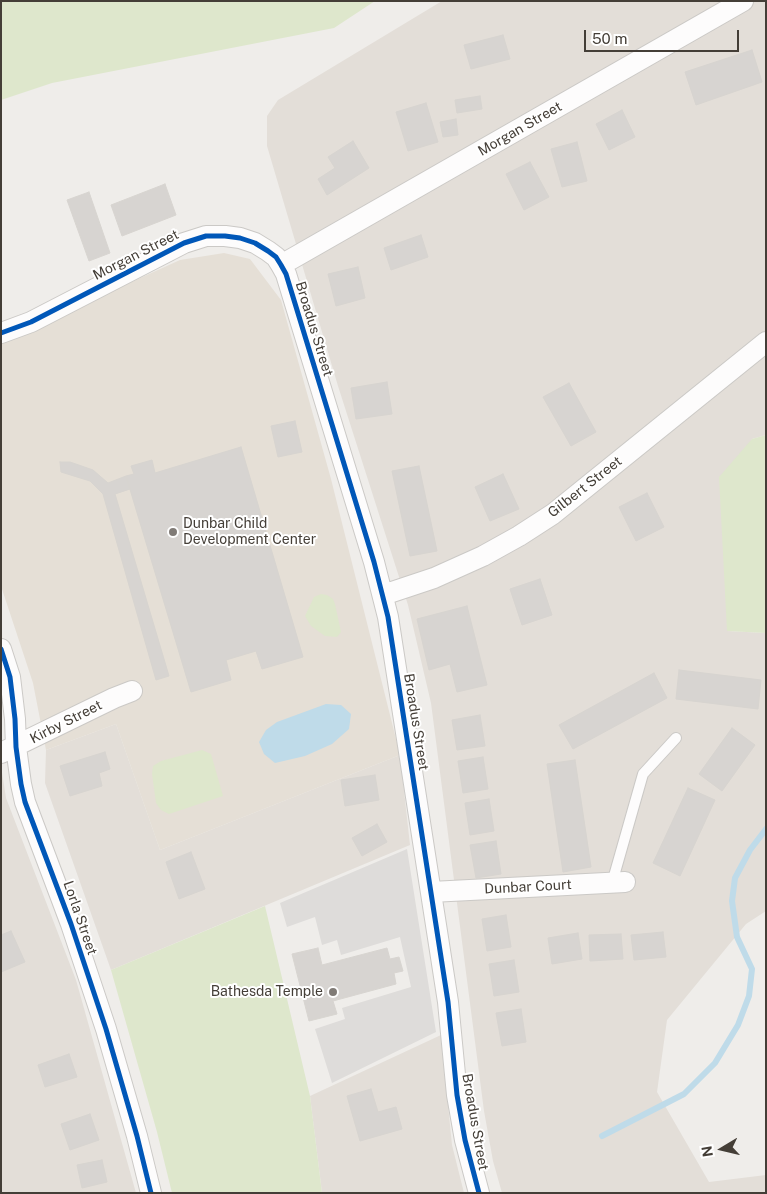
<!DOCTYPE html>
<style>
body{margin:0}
#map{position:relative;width:767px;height:1194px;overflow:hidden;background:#efedea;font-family:"Public Sans",sans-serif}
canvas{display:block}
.frame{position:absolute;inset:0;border:2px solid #443e37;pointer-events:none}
.north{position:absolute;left:697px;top:1124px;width:50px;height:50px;-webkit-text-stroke:4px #fff;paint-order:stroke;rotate:261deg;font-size:14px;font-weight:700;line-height:20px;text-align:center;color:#443e37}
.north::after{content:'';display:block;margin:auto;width:18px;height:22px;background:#443e37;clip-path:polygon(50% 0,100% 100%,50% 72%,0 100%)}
.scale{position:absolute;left:584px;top:30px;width:155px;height:22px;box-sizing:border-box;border:2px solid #443e37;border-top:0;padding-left:6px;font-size:15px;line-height:18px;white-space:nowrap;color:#443e37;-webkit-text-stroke:4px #fff;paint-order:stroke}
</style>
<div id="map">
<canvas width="767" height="1194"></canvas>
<div class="frame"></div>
<div class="north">N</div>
<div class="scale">50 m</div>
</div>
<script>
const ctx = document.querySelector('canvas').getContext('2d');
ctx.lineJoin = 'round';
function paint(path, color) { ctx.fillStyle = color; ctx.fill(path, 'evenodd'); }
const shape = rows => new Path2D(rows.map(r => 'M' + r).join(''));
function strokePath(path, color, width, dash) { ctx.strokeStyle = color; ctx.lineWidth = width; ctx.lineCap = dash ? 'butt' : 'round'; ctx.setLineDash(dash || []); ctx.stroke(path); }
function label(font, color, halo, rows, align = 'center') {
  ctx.font = font + ' "Public Sans",sans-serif'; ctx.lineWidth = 4; ctx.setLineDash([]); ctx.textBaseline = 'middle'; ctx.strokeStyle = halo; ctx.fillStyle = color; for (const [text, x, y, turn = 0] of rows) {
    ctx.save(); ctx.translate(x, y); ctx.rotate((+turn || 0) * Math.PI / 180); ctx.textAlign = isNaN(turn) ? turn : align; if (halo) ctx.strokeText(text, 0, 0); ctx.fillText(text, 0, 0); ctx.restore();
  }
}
paint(shape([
 [442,1,766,1,766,435,752,439,727,631,766,633,766,911,746,924,667,1020,657,1092,709,1182,766,1175,766,1193,502,1193,493,1161,484,1111,431,703,408,605,338,386,267,146,267,116,278,100],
 [116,724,160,850,400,755,410,845,111,970,45,783,46,750],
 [1,766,6,798,76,980,136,1193,1,1193],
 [441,1035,452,1145,464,1193,322,1193,310,1096]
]), '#e3ded8');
paint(shape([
 [224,253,250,259,281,300,331,479,400,755,160,850,116,724,46,750,33,683,1,586,1,341,180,260]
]), '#e5dfd6');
paint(shape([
 [1,1,375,1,334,28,52,83,1,100],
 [766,435,766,633,727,631,719,477,752,439],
 [321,594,327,595,333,599,335,604,341,632,337,637,325,636,311,626,305,616,314,597],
 [202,750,211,754,223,796,169,814,161,810,156,803,152,774,153,766,161,761],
 [265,906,310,1096,322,1193,172,1193,157,1132,111,970]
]), '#dee7cc');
paint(shape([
 [407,849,436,1032,332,1083,315,1029,345,1019,342,1008,411,987,400,937,341,955,337,940,322,945,315,917,287,927,280,903]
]), '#dedcda');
paint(shape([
 [326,704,341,705,351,714,349,729,332,744,305,756,275,763,264,754,259,742,266,730,277,722]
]), '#bfdbe9');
strokePath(shape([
 [602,1136,684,1094,715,1063,738,1025,749,996,752,969,737,937,732,901,735,878,750,850,766,829]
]), '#bfdbe9', 6);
const building = shape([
 [503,35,510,59,471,69,464,45,503,35],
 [752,50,762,82,696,105,685,72,752,50],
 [480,96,482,109,457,113,455,100,480,96],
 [426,103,438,142,408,151,396,112,426,103],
 [622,110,635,137,609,150,596,124,622,110],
 [456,119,458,135,443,137,440,122,456,119],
 [353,141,369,168,327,195,318,179,335,168,328,157,353,141],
 [577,142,587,181,562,187,551,149,577,142],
 [530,162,549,197,524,210,506,174,530,162],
 [165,184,176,215,122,236,111,205,165,184],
 [89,192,110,253,89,261,67,200,89,192],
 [421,235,428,257,391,270,384,248,421,235],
 [358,267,365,298,336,306,328,274,358,267],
 [387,382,392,414,356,419,351,388,387,382],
 [569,383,596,432,571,446,543,397,569,383],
 [295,421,302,452,278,457,271,426,295,421],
 [241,447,303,657,262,669,256,651,226,660,231,680,191,692,126,476,134,474,131,466,152,460,155,473,241,447],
 [60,462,70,462,93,470,108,483,126,476,130,489,115,494,169,676,156,680,103,494,90,481,61,472,60,462],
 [419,466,437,551,410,556,392,471,419,466],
 [503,474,519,509,490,521,475,487,503,474],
 [647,493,664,527,636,541,619,507,647,493],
 [540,579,552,615,522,625,510,589,540,579],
 [467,606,487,685,457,692,450,664,429,670,417,619,467,606],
 [679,670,761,680,758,709,676,699,679,670],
 [654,673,667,698,573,749,559,725,654,673],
 [480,715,485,746,457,750,452,720,480,715],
 [732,728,755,745,722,791,699,774,732,728],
 [105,752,110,769,99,773,102,786,70,796,60,766,105,752],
 [483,757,488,789,463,793,458,761,483,757],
 [575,760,591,867,563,872,547,764,575,760],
 [375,775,379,800,345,806,341,780,375,775],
 [688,788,715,800,680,876,653,863,688,788],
 [489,799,494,831,470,835,465,803,489,799],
 [377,824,387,842,362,856,352,838,377,824],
 [496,841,501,874,476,878,470,845,496,841],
 [191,852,205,889,179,899,166,862,191,852],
 [506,915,511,947,487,951,482,919,506,915],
 [11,931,25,962,1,972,1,935,11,931],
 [663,932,666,957,634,960,631,935,663,932],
 [578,933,582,959,552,964,548,938,578,933],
 [621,934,623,959,590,961,589,935,621,934],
 [318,948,322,965,387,948,390,959,399,957,403,971,394,973,396,984,333,1001,337,1014,309,1021,292,954,318,948],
 [514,960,519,992,494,996,489,964,514,960],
 [521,1009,526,1042,502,1046,496,1013,521,1009],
 [69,1054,77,1077,45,1087,38,1065,69,1054],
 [371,1089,378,1112,396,1107,402,1129,360,1141,347,1096,371,1089],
 [90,1114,99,1140,70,1150,61,1124,90,1114],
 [102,1160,107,1182,82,1188,77,1165,102,1160]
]);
paint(building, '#d7d4d1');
strokePath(building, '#d7d4d0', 1);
const lane = shape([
 [612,883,643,774,676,738]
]);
const street = shape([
 [281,265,743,1],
 [1,333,31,322,184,243,206,236,225,236,240,238,255,243,268,251,276,257,281,265,286,274,374,562,388,617,448,1002,457,1095,465,1140,479,1193],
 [383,595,434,578,483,556,519,536,553,514,766,342],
 [1,649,10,677,15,719,16,747,21,784,25,802,71,924,106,1029,137,1136,151,1193],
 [1,753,114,698,132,691],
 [431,892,625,882]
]);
strokePath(lane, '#cbc9c6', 12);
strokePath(street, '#cbc9c6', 22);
strokePath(lane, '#fdfcfc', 10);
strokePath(street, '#fdfcfc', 20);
strokePath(shape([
 [1,333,31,322,184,243,206,236,225,236,240,238,255,243,268,251,276,257,281,265,286,274,374,562,388,617,448,1002,457,1095,465,1140,479,1193],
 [1,649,10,677,15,719,16,747,21,784,25,802,71,924,106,1029,137,1136,151,1193]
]), '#0057b8', 5);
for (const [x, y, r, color] of [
 [173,532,5,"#807b76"],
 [333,992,5,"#807b76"]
]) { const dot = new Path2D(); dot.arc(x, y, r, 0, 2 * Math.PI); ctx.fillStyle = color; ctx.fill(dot); strokePath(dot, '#fff', 2); }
label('14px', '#443e37', '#fff', [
 ["Morgan Street",520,129,-30],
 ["Morgan Street",136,255,-27],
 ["Broadus Street",314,329,73],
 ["Gilbert Street",585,487,-38],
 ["Kirby Street",66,722,-27],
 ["Broadus Street",416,722,81],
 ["Dunbar Court",528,887,-3],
 ["Lorla Street",80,918,71],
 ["Broadus Street",475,1122,80]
]);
label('14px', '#443e37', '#fff', [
 ["Dunbar Child",183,524],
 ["Development Center",183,540],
 ["Bathesda Temple",323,992,"right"]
], 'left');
</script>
